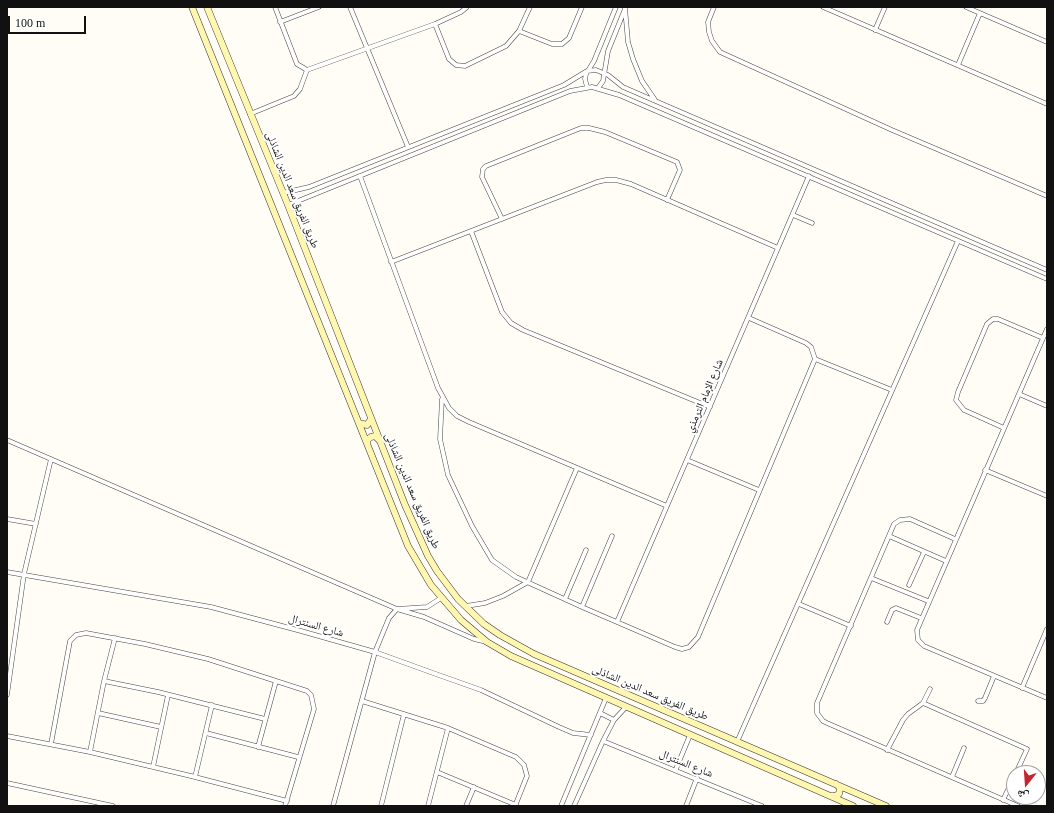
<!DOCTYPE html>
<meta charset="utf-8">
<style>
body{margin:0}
#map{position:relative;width:1054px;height:813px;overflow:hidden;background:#fffdf5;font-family:"Times New Roman","Noto Naskh Arabic",serif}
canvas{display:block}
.frame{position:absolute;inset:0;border:8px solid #111;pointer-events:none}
.north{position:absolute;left:1006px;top:765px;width:40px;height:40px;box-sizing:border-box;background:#fff;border:1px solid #a0a0a0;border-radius:50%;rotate:197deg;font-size:11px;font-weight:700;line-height:16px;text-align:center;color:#111}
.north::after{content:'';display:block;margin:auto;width:14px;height:18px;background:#c4262e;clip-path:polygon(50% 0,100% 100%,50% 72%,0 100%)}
.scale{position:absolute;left:8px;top:16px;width:78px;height:18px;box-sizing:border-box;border:2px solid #111;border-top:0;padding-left:5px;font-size:12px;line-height:14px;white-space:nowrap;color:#111;-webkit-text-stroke:3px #fff;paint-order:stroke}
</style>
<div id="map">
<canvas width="1054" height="813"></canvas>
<div class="frame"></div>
<div class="north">ش</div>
<div class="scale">100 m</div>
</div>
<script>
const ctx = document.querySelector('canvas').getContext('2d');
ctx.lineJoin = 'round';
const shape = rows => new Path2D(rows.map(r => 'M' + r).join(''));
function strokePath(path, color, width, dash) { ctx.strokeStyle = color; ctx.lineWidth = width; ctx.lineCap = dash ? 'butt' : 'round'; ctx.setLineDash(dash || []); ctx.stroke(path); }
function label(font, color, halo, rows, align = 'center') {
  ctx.font = font + ' "Times New Roman","Noto Naskh Arabic",serif'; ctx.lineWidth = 4; ctx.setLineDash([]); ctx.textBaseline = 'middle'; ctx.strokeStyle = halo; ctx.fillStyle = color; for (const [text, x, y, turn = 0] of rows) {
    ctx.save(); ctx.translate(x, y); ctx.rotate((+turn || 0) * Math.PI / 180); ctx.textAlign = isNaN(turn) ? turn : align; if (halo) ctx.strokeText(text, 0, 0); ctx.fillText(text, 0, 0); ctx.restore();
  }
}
const street = shape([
 [275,7,297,64,307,70,435,24,461,12,467,7],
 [350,7,408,147],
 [714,7,708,22,709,32,712,41,720,52,892,130,1047,196],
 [823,7,1047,104],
 [966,7,1047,42],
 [625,8,628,42,633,59,642,81,655,100],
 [280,22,319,7],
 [435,24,449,59,456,65,465,66,506,46,519,31,530,7],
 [875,30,885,7],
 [519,31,552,44,562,44,569,38,582,7],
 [958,65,980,13],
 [587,87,585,79,586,74,594,61,616,7],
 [598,88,603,81,608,51,625,9],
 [250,114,294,96,300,89,307,70],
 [360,176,438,388,449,408,457,416,469,422,667,506],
 [283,193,309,187,564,85,587,71,596,70,608,75,623,87,1047,270],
 [288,205,570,91,592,87,619,95,1047,279],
 [793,215,812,223],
 [502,219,482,177,483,169,486,166,581,128,589,128,605,132,677,162,680,170,667,200],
 [471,231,502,312,511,323,523,330,710,407],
 [391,262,597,182,606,180,616,180,631,184,778,248],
 [1047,329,917,630,918,640,924,646,1047,698],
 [815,359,892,390],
 [1019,394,1047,406],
 [442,399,440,439,448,475,472,526,492,560,516,577,582,607,675,647,682,649,689,647,698,637,815,359,811,347,806,343,749,318],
 [1004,428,964,410,956,400,958,392,987,324,993,319,998,319,1043,338],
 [7,440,397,609,424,617,474,639,487,642],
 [687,460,759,490],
 [985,470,1047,496],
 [7,519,36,524],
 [889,536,946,561],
 [955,539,910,519,900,520,894,524,817,703,817,713,823,721,827,723,1018,806],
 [7,572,211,607,301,631,375,652,433,673,481,690,559,727,573,733,591,735],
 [871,578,928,601],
 [909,585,924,552],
 [565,599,586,550],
 [799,604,851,626],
 [466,606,485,603,503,596,528,582,577,468],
 [582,607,612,536],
 [617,622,809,176],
 [887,622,892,610,896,608,921,618],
 [104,681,158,692,265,719],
 [1022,688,1047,629],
 [7,695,24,574,51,459],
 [362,701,448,728,516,757,524,765,527,776,515,806],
 [978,701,983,701,985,698,994,676],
 [923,703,1027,749,1016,773],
 [98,713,161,727],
 [600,713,614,720],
 [206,733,298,757],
 [7,736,90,752,191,776,287,801],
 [603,741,762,806],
 [737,742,958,241],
 [51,744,70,641,76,635,86,633,145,644,208,659,307,691,311,695,314,709,285,806],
 [258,747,276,681],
 [887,750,903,720,908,714,923,703,930,689],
 [90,752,104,681,115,638],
 [153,767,168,695],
 [676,769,690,735],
 [437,772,516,805],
 [195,777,212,705],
 [952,777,964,748],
 [7,783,113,806],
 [1003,800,1014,777],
 [333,806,375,652,389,618,397,609,427,607,441,598],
 [381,806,404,714],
 [428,806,448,728],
 [466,806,474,787],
 [561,806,606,698],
 [574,806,603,741,614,720,626,707],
 [686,806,697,778]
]);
const secondary = shape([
 [192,7,408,546,431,585,461,620,487,642,511,656,853,806],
 [207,7,288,205,405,505,428,556,437,571,458,599,484,624,500,635,534,654,886,806],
 [359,423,367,425,371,419],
 [367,443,367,440,371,437,375,436,380,441],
 [830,796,835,796,839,794,840,788,836,784]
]);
strokePath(street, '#444', 5);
strokePath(secondary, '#333', 7);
strokePath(street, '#fff', 4);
strokePath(secondary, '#fff6b0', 6);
label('11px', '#111', '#fff', [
 ["طريق الفريق سعد الدين الشاذلى",292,190,68],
 ["شارع الإمام الترمذي",705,396,-67],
 ["طريق الفريق سعد الدين الشاذلى",412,491,67],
 ["شارع السنترال",316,626,16],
 ["طريق الفريق سعد الدين الشاذلى",650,693,23],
 ["شارع السنترال",686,764,22]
]);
</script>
